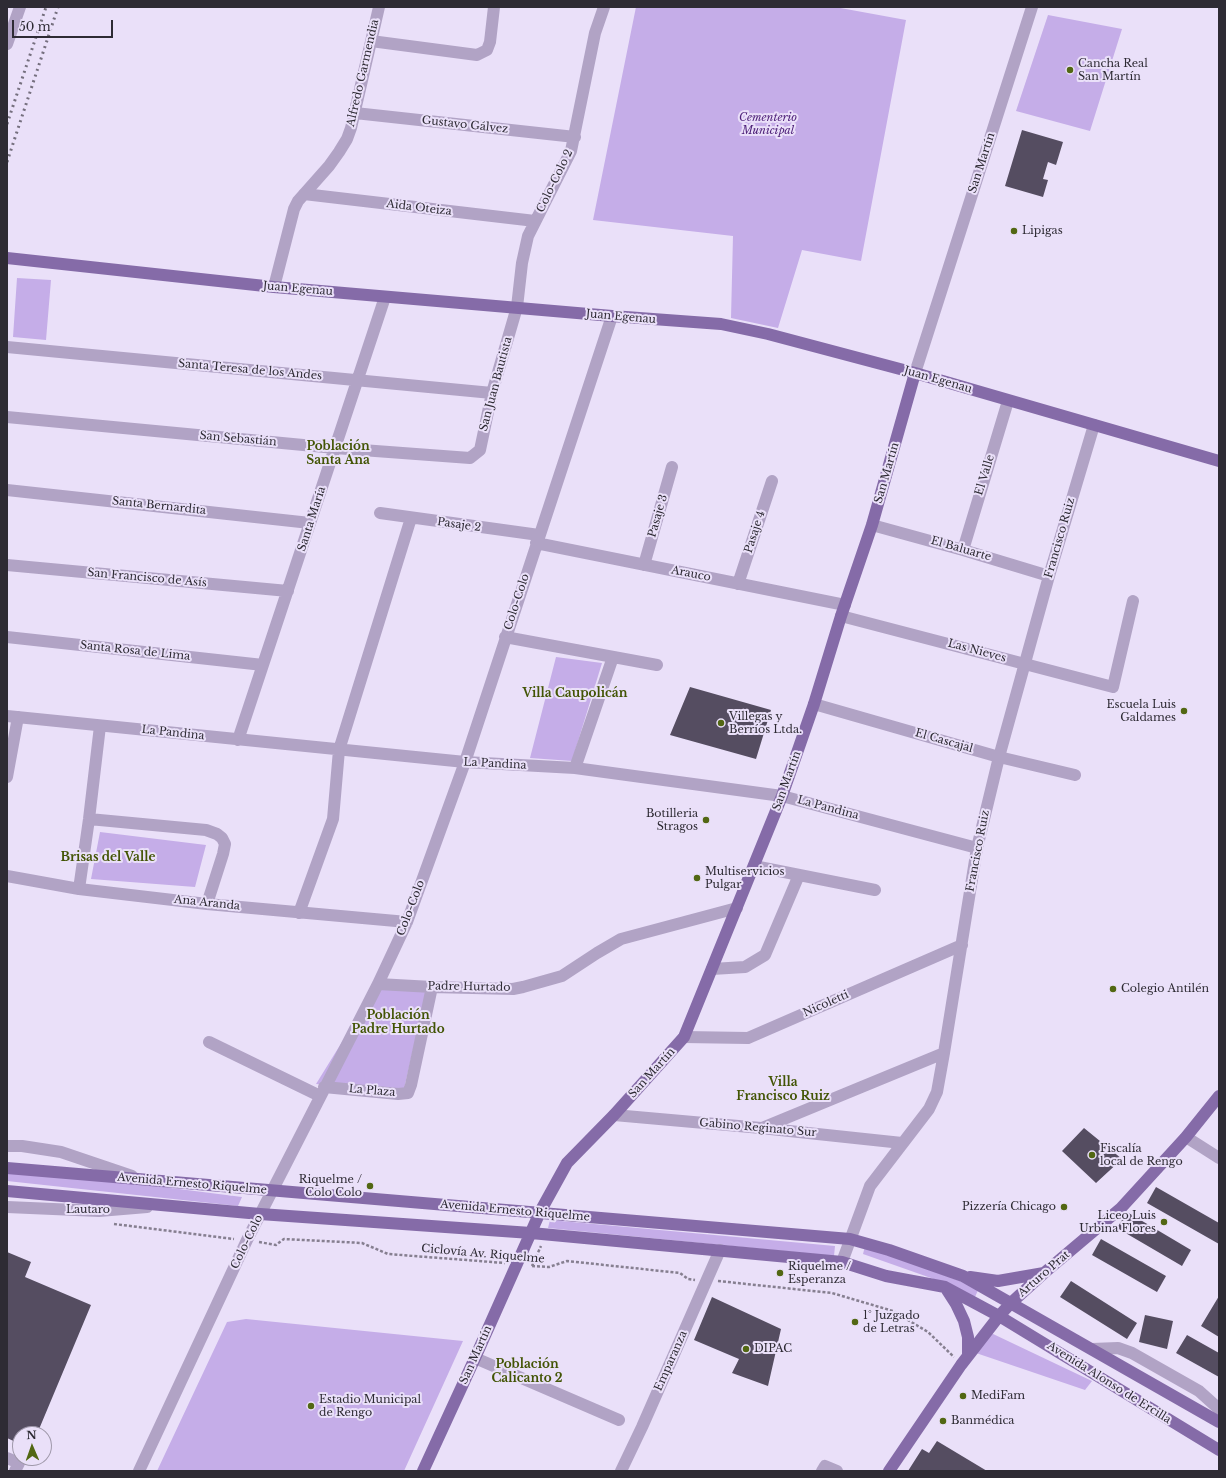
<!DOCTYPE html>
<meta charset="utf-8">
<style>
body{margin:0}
#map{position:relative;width:1226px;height:1478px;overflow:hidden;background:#eae0f9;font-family:"Libre Baskerville",serif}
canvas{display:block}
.frame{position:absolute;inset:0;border:8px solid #2e2b34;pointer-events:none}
.north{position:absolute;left:12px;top:1426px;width:40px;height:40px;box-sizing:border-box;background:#eae0f9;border:1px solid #9f98aa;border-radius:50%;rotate:358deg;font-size:11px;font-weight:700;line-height:16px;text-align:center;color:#2e2b34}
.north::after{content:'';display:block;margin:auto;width:14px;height:18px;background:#526713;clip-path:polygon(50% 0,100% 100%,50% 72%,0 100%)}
.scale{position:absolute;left:12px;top:20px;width:101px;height:18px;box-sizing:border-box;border:2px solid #2e2b34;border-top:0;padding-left:5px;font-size:12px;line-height:14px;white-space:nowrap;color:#2e2b34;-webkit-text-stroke:3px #eae0f9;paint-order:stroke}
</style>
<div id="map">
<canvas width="1226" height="1478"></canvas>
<div class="frame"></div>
<div class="north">N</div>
<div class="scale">50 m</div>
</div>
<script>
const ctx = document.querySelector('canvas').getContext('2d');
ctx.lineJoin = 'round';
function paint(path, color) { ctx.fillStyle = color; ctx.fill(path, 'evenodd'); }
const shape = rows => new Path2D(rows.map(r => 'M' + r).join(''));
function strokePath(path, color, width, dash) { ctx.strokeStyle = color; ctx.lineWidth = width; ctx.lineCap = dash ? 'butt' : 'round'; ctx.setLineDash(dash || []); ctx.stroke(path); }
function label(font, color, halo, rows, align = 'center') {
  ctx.font = font + ' "Libre Baskerville",serif'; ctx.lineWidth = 4; ctx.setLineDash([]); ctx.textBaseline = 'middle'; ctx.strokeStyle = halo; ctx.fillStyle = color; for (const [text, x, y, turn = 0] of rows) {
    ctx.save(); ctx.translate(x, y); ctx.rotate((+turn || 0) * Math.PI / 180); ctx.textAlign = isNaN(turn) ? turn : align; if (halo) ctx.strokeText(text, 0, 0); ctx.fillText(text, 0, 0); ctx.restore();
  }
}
paint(shape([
 [636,7,835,7,906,20,861,261,802,250,778,328,731,318,733,236,593,220],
 [1048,15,1122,29,1090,131,1016,111],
 [17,278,51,280,46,340,13,337],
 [556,657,602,663,572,761,530,758],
 [100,832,206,845,195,887,91,879],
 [376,987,427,989,404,1089,316,1084],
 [7,1172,116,1181,242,1197,238,1206,7,1181],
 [550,1220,835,1246,834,1256,548,1228],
 [865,1246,979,1288,975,1297,931,1278,863,1254],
 [246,1319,463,1341,404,1471,157,1471,227,1322],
 [991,1333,1092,1381,1085,1390,976,1353]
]), '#c5ade8');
paint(shape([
 [1022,130,1063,142,1056,165,1048,162,1043,179,1048,180,1043,197,1005,186],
 [690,687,771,710,756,759,670,735],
 [1084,1128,1122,1159,1096,1183,1062,1151],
 [1156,1187,1219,1223,1219,1244,1147,1203],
 [1127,1212,1191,1250,1182,1266,1117,1228],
 [1101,1239,1166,1276,1157,1292,1092,1255],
 [7,1252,31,1262,25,1277,91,1305,37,1434,20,1434,20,1444,7,1438],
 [1071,1281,1137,1323,1127,1339,1060,1297],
 [1219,1296,1219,1337,1201,1326],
 [712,1297,781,1329,768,1386,732,1373,739,1359,694,1340],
 [1145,1315,1173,1321,1167,1349,1139,1342],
 [1187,1335,1219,1353,1219,1377,1176,1353],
 [937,1441,987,1471,908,1471,922,1449,929,1453]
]), '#554d61');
strokePath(shape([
 [114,1224,234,1239],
 [259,1242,276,1245,284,1239,362,1243,388,1254,505,1263],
 [532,1266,541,1246],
 [532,1266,549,1267,567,1261,680,1273,688,1279,695,1280],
 [718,1281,832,1293,893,1311,928,1332,954,1357]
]), '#867f90', 2.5, [3, 2]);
strokePath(shape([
 [371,41,477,55,487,50,490,42,494,7],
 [7,44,20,7],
 [355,113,575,137],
 [304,194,535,221],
 [274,287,294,209,298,201,329,166,339,152,347,139,351,128,379,7],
 [7,347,492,393],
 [915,373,1032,7],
 [7,417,335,448,470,458,480,450,492,393,517,307,522,263,528,236,571,151,595,33,604,7],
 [7,490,310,523],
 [380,513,539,535],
 [872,525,963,550,1049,576],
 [536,543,845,605],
 [963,550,1008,401],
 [7,565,288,591],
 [644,565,672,467],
 [738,584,772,481],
 [841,616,1113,687,1133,601],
 [7,637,263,665],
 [505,637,657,665],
 [814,704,999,757,1075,775],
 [7,716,465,762,575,768,767,794,782,796,977,848],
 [238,740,385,297],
 [575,768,613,657],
 [7,777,18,717],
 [89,819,206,830,217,834,222,838,225,844,223,854,207,904],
 [754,866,875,890],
 [7,876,79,889,207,904,407,922],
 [79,889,89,819,100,726],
 [299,913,333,819,339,750,411,518],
 [712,969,745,967,765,955,799,875],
 [378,984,432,987,513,989,523,987,562,976,597,953,621,939,737,908],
 [684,1037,748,1038,962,945],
 [209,1042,320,1096],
 [324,1087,398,1094,408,1093,411,1085,432,987],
 [614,1115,761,1128,902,1143],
 [762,1128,944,1053],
 [1186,1137,1219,1158],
 [7,1146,22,1146,61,1152,132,1176],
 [7,1207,99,1211,147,1207],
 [842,1262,870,1186,929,1109,937,1092,944,1053,977,848,999,757,1049,576,1094,425],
 [1092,1349,1118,1348,1132,1353,1199,1391,1219,1409],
 [475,1358,619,1420],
 [7,1458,19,1463,15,1471],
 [139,1471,247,1240,378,984,407,922,465,762,612,316],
 [621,1471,642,1427,720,1250],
 [822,1471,825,1466,837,1471]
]), '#b1a3c5', 12);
strokePath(shape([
 [7,258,274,287,612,316,721,324,768,334,915,373,1219,461],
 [7,1168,850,1239,889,1250,963,1276,1219,1422],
 [7,1191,260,1214,531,1233,842,1262,886,1276,945,1287,999,1316,1219,1450],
 [970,1277,998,1281,1044,1273],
 [947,1290,956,1304,964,1321,968,1337,968,1355],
 [423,1471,475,1358,540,1212,567,1163,614,1115,684,1037,782,796,814,704,841,616,872,525,915,373],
 [889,1471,961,1365,999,1316,1011,1303,1044,1273,1121,1208,1186,1137,1219,1096]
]), '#856ba8', 12);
strokePath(shape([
 [7,124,46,7],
 [7,162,58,7]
]), '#756f7e', 3, [2, 4]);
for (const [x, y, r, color] of [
 [1070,70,4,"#526713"],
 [1014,231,4,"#526713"],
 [1184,711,4,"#526713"],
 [721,723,4,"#526713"],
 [706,820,4,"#526713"],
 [697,878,4,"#526713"],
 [1113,989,4,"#526713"],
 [1092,1155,4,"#526713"],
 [370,1186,4,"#526713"],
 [1064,1207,4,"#526713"],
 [1164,1222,4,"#526713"],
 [780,1273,4,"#526713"],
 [855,1322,4,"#526713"],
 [746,1349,4,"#526713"],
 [963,1396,4,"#526713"],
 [311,1406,4,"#526713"],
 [943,1421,4,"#526713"]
]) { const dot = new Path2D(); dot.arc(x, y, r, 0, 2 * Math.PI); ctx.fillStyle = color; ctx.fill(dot); strokePath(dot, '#eae0f9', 1.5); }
label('11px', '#2e2b34', '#eae0f9', [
 ["Cancha Real",1078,64],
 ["San Martín",1078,77],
 ["Lipigas",1022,231],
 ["Escuela Luis",1176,705,"right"],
 ["Galdames",1176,718,"right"],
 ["Villegas y",729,717],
 ["Berríos Ltda.",729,730],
 ["Botilleria",698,814,"right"],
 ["Stragos",698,827,"right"],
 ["Multiservicios",705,872],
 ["Pulgar",705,885],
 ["Colegio Antilén",1121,989],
 ["Fiscalía",1100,1149],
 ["local de Rengo",1100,1162],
 ["Riquelme /",362,1180,"right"],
 ["Colo Colo",362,1193,"right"],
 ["Pizzería Chicago",1056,1207,"right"],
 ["Liceo Luis",1156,1216,"right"],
 ["Urbina Flores",1156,1229,"right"],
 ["Riquelme /",788,1267],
 ["Esperanza",788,1280],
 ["1° Juzgado",863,1316],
 ["de Letras",863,1329],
 ["DIPAC",754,1349],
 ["MediFam",971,1396],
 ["Estadio Municipal",319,1400],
 ["de Rengo",319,1413],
 ["Banmédica",951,1421]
], 'left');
label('11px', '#2e2b34', '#eae0f9', [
 ["Alfredo Garmendia",363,73,-77],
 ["Gustavo Gálvez",465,125,6],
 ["San Martín",982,163,-72],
 ["Colo-Colo 2",555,181,-64],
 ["Aida Oteiza",419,208,7],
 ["Juan Egenau",298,289,5],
 ["Juan Egenau",621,317,5],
 ["Santa Teresa de los Andes",250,370,5],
 ["Juan Egenau",938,380,16],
 ["San Juan Bautista",496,384,-75],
 ["San Sebastián",238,439,5],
 ["San Martín",887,473,-74],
 ["El Valle",985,475,-73],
 ["Santa Bernardita",159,506,6],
 ["Pasaje 3",658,516,-74],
 ["Santa María",312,519,-72],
 ["Pasaje 2",459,525,8],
 ["Pasaje 4",755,532,-72],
 ["Francisco Ruiz",1060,538,-74],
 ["El Baluarte",961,549,16],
 ["Arauco",691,574,11],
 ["San Francisco de Asís",147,578,5],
 ["Colo-Colo",517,602,-72],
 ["Santa Rosa de Lima",135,651,6],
 ["Las Nieves",977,651,15],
 ["La Pandina",173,733,6],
 ["El Cascajal",944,741,16],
 ["La Pandina",495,764,3],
 ["San Martín",787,781,-70],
 ["La Pandina",828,808,15],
 ["Francisco Ruiz",978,851,-79],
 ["Ana Aranda",207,903,6],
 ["Colo-Colo",411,908,-69],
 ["Padre Hurtado",469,987,1],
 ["Nicoletti",826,1004,-24],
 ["San Martín",652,1073,-48],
 ["La Plaza",372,1091,5],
 ["Gabino Reginato Sur",758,1128,5],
 ["Avenida Ernesto Riquelme",192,1184,5],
 ["Lautaro",88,1210],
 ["Avenida Ernesto Riquelme",515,1211,5],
 ["Colo-Colo",247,1242,-64],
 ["Ciclovía Av. Riquelme",483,1254,5],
 ["Arturo Prat",1044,1274,-41],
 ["San Martín",476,1355,-66],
 ["Emparanza",671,1361,-66],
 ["Avenida Alonso de Ercilla",1109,1383,32]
]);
label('italic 11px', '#4e2179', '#eae0f9', [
 ["Cementerio",768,118],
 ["Municipal",768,131]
]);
label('bold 12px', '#425404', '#eae0f9', [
 ["Población",338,447],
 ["Santa Ana",338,461],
 ["Villa Caupolicán",575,694],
 ["Brisas del Valle",108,858],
 ["Población",398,1016],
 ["Padre Hurtado",398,1030],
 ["Villa",783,1083],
 ["Francisco Ruiz",783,1097],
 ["Población",527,1365],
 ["Calicanto 2",527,1379]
]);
</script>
